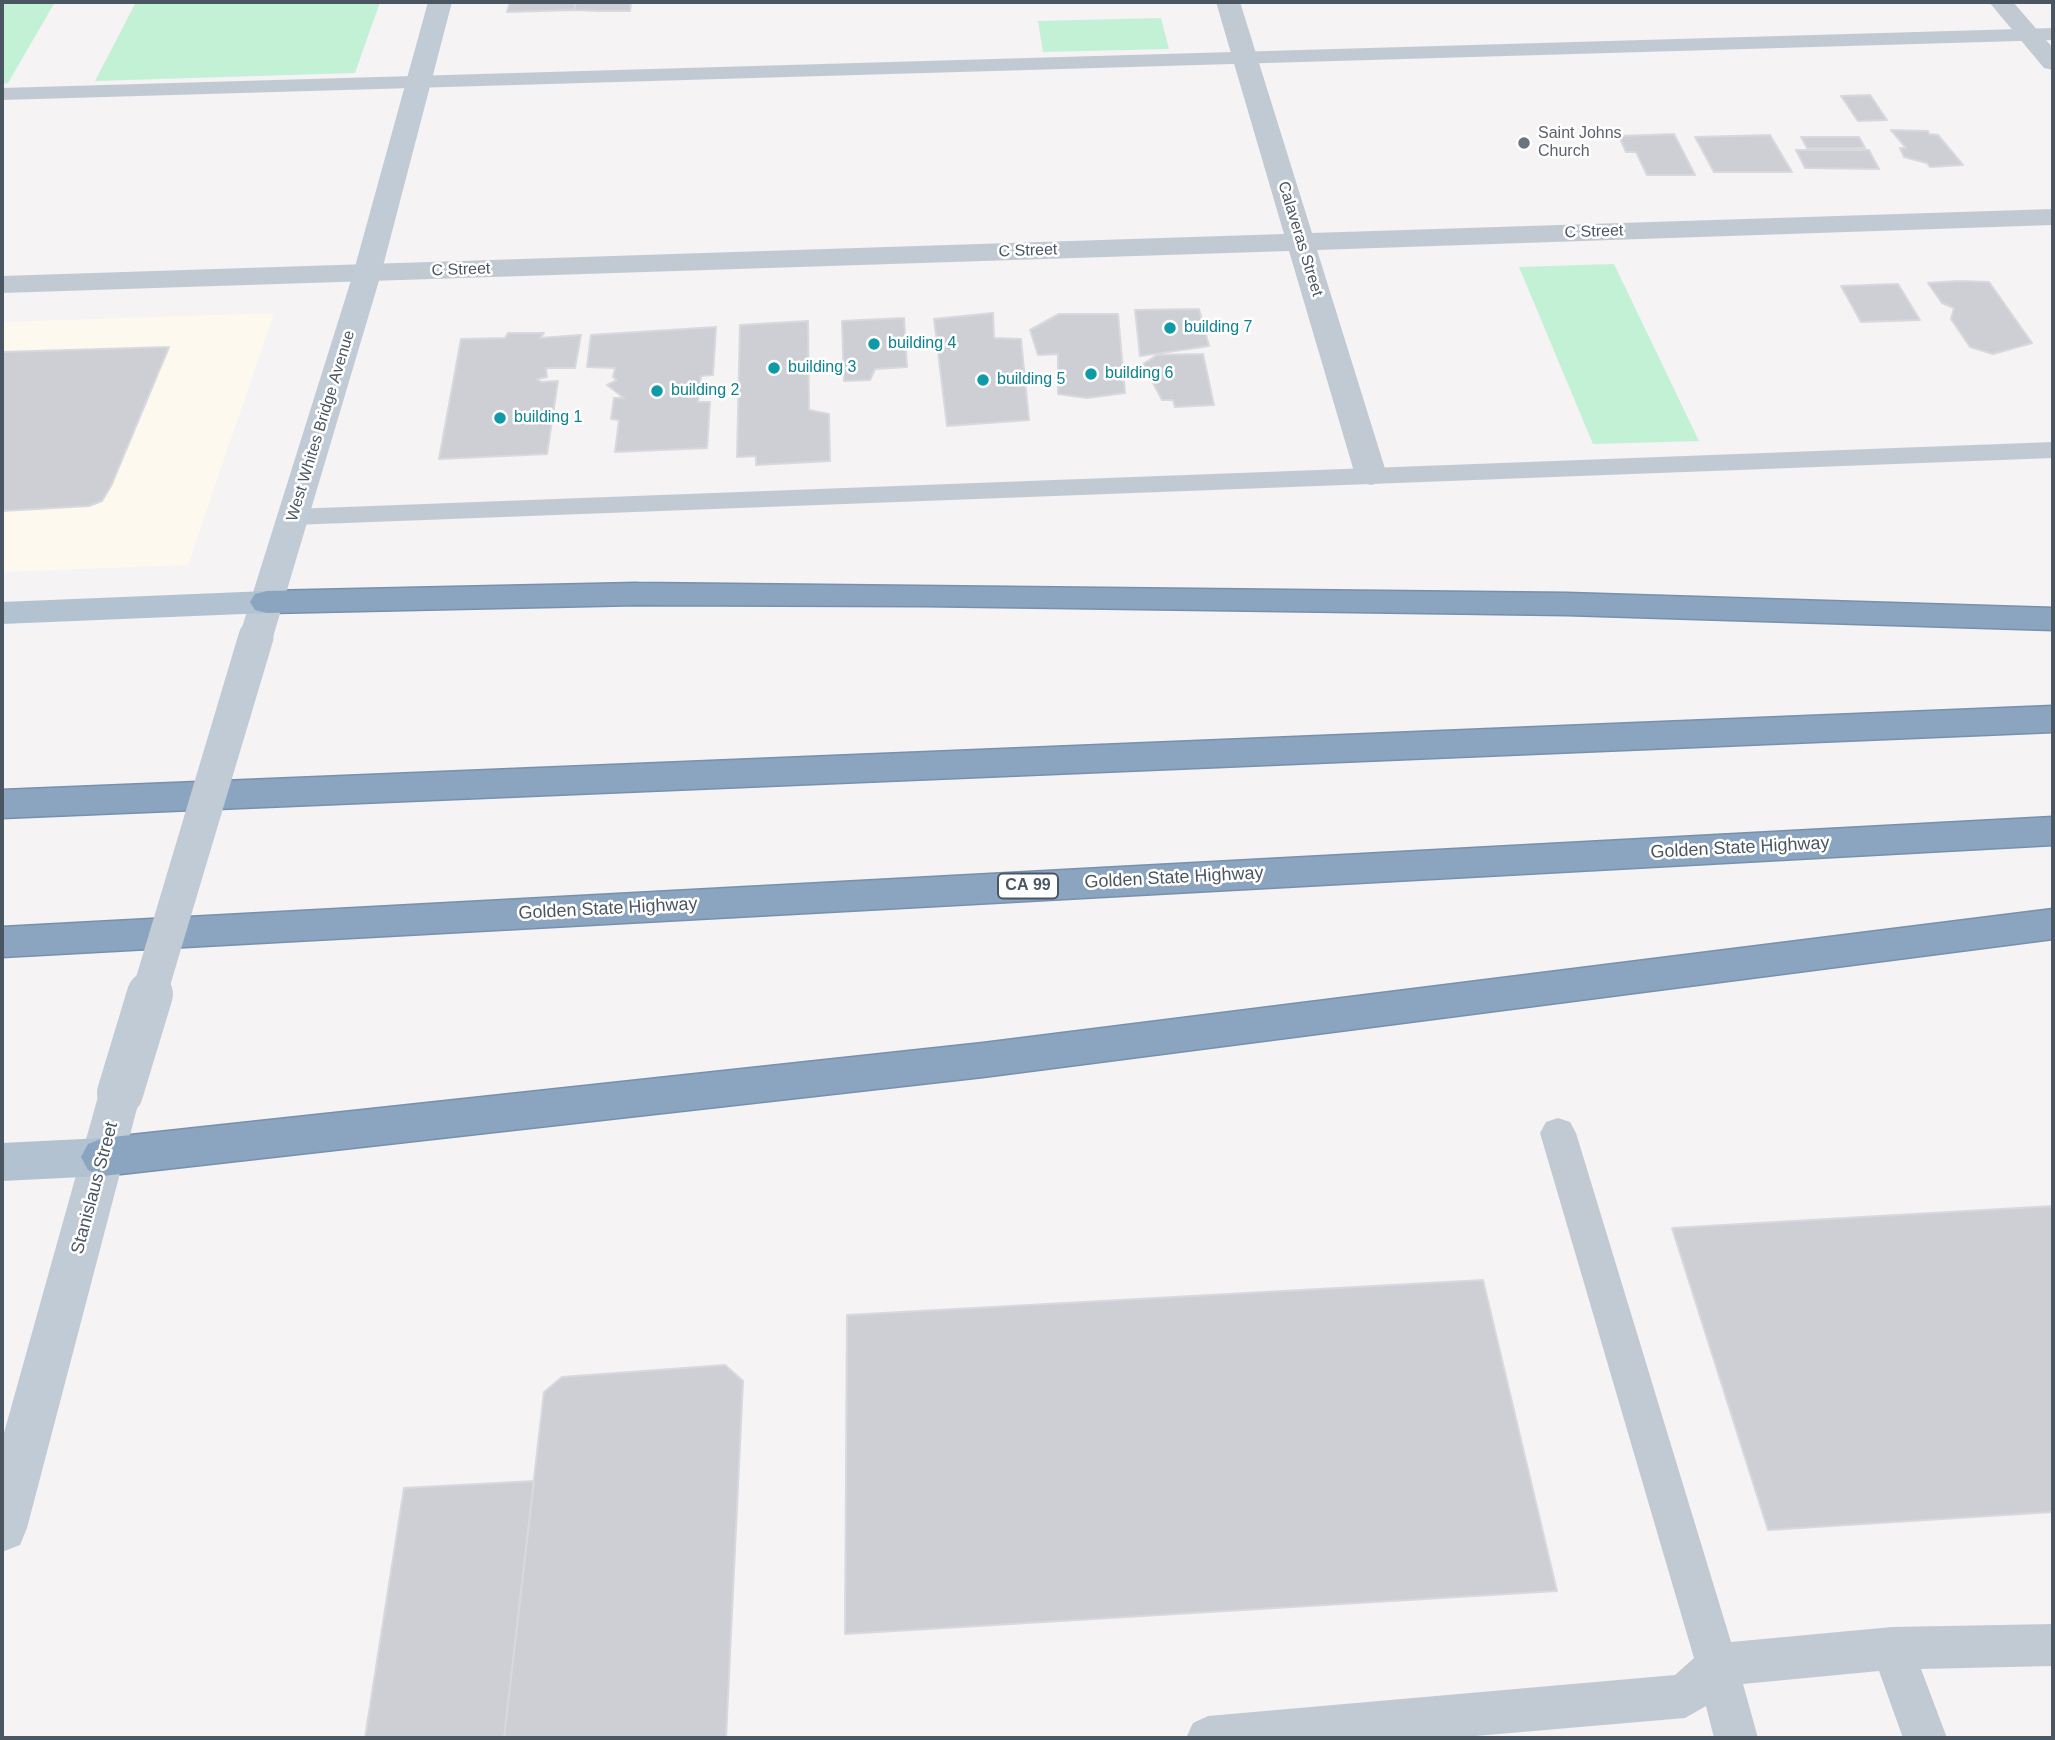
<!DOCTYPE html>
<style>
body{margin:0}
#map{position:relative;width:2055px;height:1740px;overflow:hidden;background:#f5f3f3;font-family:Arial,sans-serif}
canvas{display:block}
.frame{position:absolute;inset:0;border:4px solid #4a5661;pointer-events:none}
</style>
<div id="map">
<canvas width="2055" height="1740"></canvas>
<div class="frame"></div>
</div>
<script>
const ctx = document.querySelector('canvas').getContext('2d');
ctx.lineJoin = 'round';
function paint(path, color) { ctx.fillStyle = color; ctx.fill(path, 'evenodd'); }
const shape = rows => new Path2D(rows.map(r => 'M' + r).join(''));
function strokePath(path, color, width, dash) { ctx.strokeStyle = color; ctx.lineWidth = width; ctx.lineCap = dash ? 'butt' : 'round'; ctx.setLineDash(dash || []); ctx.stroke(path); }
function label(font, color, halo, rows, align = 'center') {
  ctx.font = font + ' Arial,sans-serif'; ctx.lineWidth = 5; ctx.setLineDash([]); ctx.textBaseline = 'middle'; ctx.strokeStyle = halo; ctx.fillStyle = color; for (const [text, x, y, turn = 0] of rows) {
    ctx.save(); ctx.translate(x, y); ctx.rotate((+turn || 0) * Math.PI / 180); ctx.textAlign = isNaN(turn) ? turn : align; if (halo) ctx.strokeText(text, 0, 0); ctx.fillText(text, 0, 0); ctx.restore();
  }
}
paint(shape([
 [274,313,188,565,2,572,2,322]
]), '#fdf9ef');
paint(shape([
 [2,2,55,2,8,83,2,84],
 [136,2,380,2,355,73,95,81],
 [1161,18,1169,49,1043,52,1038,21],
 [1614,264,1699,441,1593,444,1519,267]
]), '#c3f1d5');
const building = shape([
 [510,2,576,2,574,10,507,12,510,2],
 [576,2,631,2,630,11,600,11,574,10,576,2],
 [1870,95,1887,120,1858,121,1841,96,1870,95],
 [1891,130,1928,131,1929,134,1938,135,1963,165,1930,167,1927,163,1904,157,1900,148,1906,148,1891,130],
 [1674,134,1695,175,1647,175,1636,152,1626,152,1619,136,1674,134],
 [1770,135,1792,172,1714,172,1695,137,1770,135],
 [1801,137,1859,137,1865,148,1807,148,1801,137],
 [1796,150,1869,150,1879,169,1805,168,1796,150],
 [1958,281,1989,282,2032,343,1993,354,1970,347,1951,319,1954,308,1942,303,1928,283,1958,281],
 [1898,284,1920,320,1861,322,1841,286,1898,284],
 [1199,309,1209,346,1140,356,1135,310,1199,309],
 [993,313,994,338,1021,339,1029,420,947,426,934,319,993,313],
 [1059,314,1118,314,1125,393,1087,398,1058,394,1058,354,1038,355,1030,330,1059,314],
 [904,318,907,367,875,369,870,380,844,381,842,321,904,318],
 [808,321,809,410,829,414,830,461,756,465,756,456,737,457,740,325,808,321],
 [716,327,713,375,701,376,698,402,710,402,707,448,615,452,619,420,611,419,614,398,624,398,607,385,617,380,613,377,615,368,587,367,591,335,716,327],
 [508,333,544,333,540,338,581,335,575,368,546,368,547,377,537,379,541,382,558,381,547,454,439,459,461,339,505,338,508,333],
 [169,347,111,486,102,501,89,506,2,511,2,352,169,347],
 [1203,354,1214,405,1175,407,1173,400,1162,400,1143,364,1157,355,1203,354],
 [2053,1206,2053,1512,1768,1530,1672,1228,2053,1206],
 [1483,1280,1557,1591,845,1634,847,1315,1483,1280],
 [725,1365,743,1381,726,1738,504,1738,544,1392,562,1377,725,1365],
 [534,1481,504,1738,365,1738,404,1488,534,1481]
]);
paint(building, '#cdcfd5');
strokePath(building, '#d7d9de', 2);
const motorway = shape([
 [637,583,1567,593,2053,608,2053,630,1567,615,926,606,637,605,267,613,255,610,250,602,255,594,267,591,637,583],
 [2053,706,2053,732,2,818,2,790,2053,706],
 [2053,817,2053,845,2,957,2,927,2053,817],
 [2053,909,2053,939,983,1077,103,1176,88,1170,81,1157,88,1144,103,1138,983,1043,2053,909]
]);
strokePath(motorway, '#7690ad', 3);
paint(shape([
 [2053,28,2053,40,2,100,2,88,2053,28],
 [2053,442,2053,458,293,525,284,523,280,517,284,511,293,509,2053,442],
 [1558,1118,1570,1122,1576,1133,1731,1642,1892,1627,2053,1624,2053,1666,1921,1669,1947,1738,1903,1738,1879,1671,1743,1684,1758,1738,1714,1738,1706,1706,1685,1718,1452,1738,1186,1738,1193,1723,1208,1716,1675,1675,1694,1658,1540,1133,1546,1122,1558,1118]
]), '#c1cad2');
paint(shape([
 [1216,2,1240,2,1312,233,2053,209,2053,225,1317,250,1387,475,1382,482,1371,485,1360,482,1355,475,1289,251,2,293,2,276,1284,234,1216,2],
 [1989,2,2013,2,2053,48,2053,70,2044,68,1989,2]
]), '#c1cad2');
paint(shape([
 [428,2,452,2,381,274,273,637,268,645,256,649,244,645,239,637,353,274,428,2],
 [120,1075,135,1081,141,1093,27,1528,20,1545,2,1552,2,1440,99,1093,105,1081,120,1075]
]), '#c1cbd6');
paint(shape([
 [267,591,279,594,284,602,279,610,267,613,2,624,2,602,267,591],
 [103,1138,118,1144,125,1157,118,1170,103,1176,2,1181,2,1143,103,1138]
]), '#b3c2d1');
paint(motorway, '#8ba5c1');
strokePath(shape([
 [149,995,256,637]
]), '#c1cbd6', 35);
strokePath(shape([
 [120,1093,150,994]
]), '#c1cbd6', 46);
for (const [x, y, r, color] of [
 [1524,143,7,"#6b7280"],
 [1170,328,7,"#0f9aa8"],
 [874,344,7,"#0f9aa8"],
 [774,368,7,"#0f9aa8"],
 [1091,374,7,"#0f9aa8"],
 [983,380,7,"#0f9aa8"],
 [657,391,7,"#0f9aa8"],
 [500,418,7,"#0f9aa8"]
]) { const dot = new Path2D(); dot.arc(x, y, r, 0, 2 * Math.PI); ctx.fillStyle = color; ctx.fill(dot); strokePath(dot, '#fff', 2.5); }
label('16px', '#5b616d', '#fff', [
 ["Saint Johns",1538,134],
 ["Church",1538,152]
], 'left');
label('16px', '#4a5661', '#fff', [
 ["C Street",1594,232,-2],
 ["Calaveras Street",1300,239,73],
 ["C Street",1028,251,-2],
 ["C Street",461,270,-2],
 ["West Whites Bridge Avenue",321,426,-73]
]);
label('16px', '#0d838f', '#fff', [
 ["building 7",1184,328],
 ["building 4",888,344],
 ["building 3",788,368],
 ["building 6",1105,374],
 ["building 5",997,380],
 ["building 2",671,391],
 ["building 1",514,418]
], 'left');
for (const [x, y, w] of [
 [1028,886,60]
]) { const box = new Path2D(); box.roundRect(x - w / 2, y - 12.5, w, 25, 5); ctx.fillStyle = '#fff'; ctx.fill(box); strokePath(box, '#4a5661', 2); }
label('bold 16px', '#4a5661', null, [
 ["CA 99",1028,886]
]);
label('18px', '#4a5661', '#fff', [
 ["Golden State Highway",1740,848,-3],
 ["Golden State Highway",1174,878,-3],
 ["Golden State Highway",608,909,-3],
 ["Stanislaus Street",95,1188,-75]
]);
</script>
